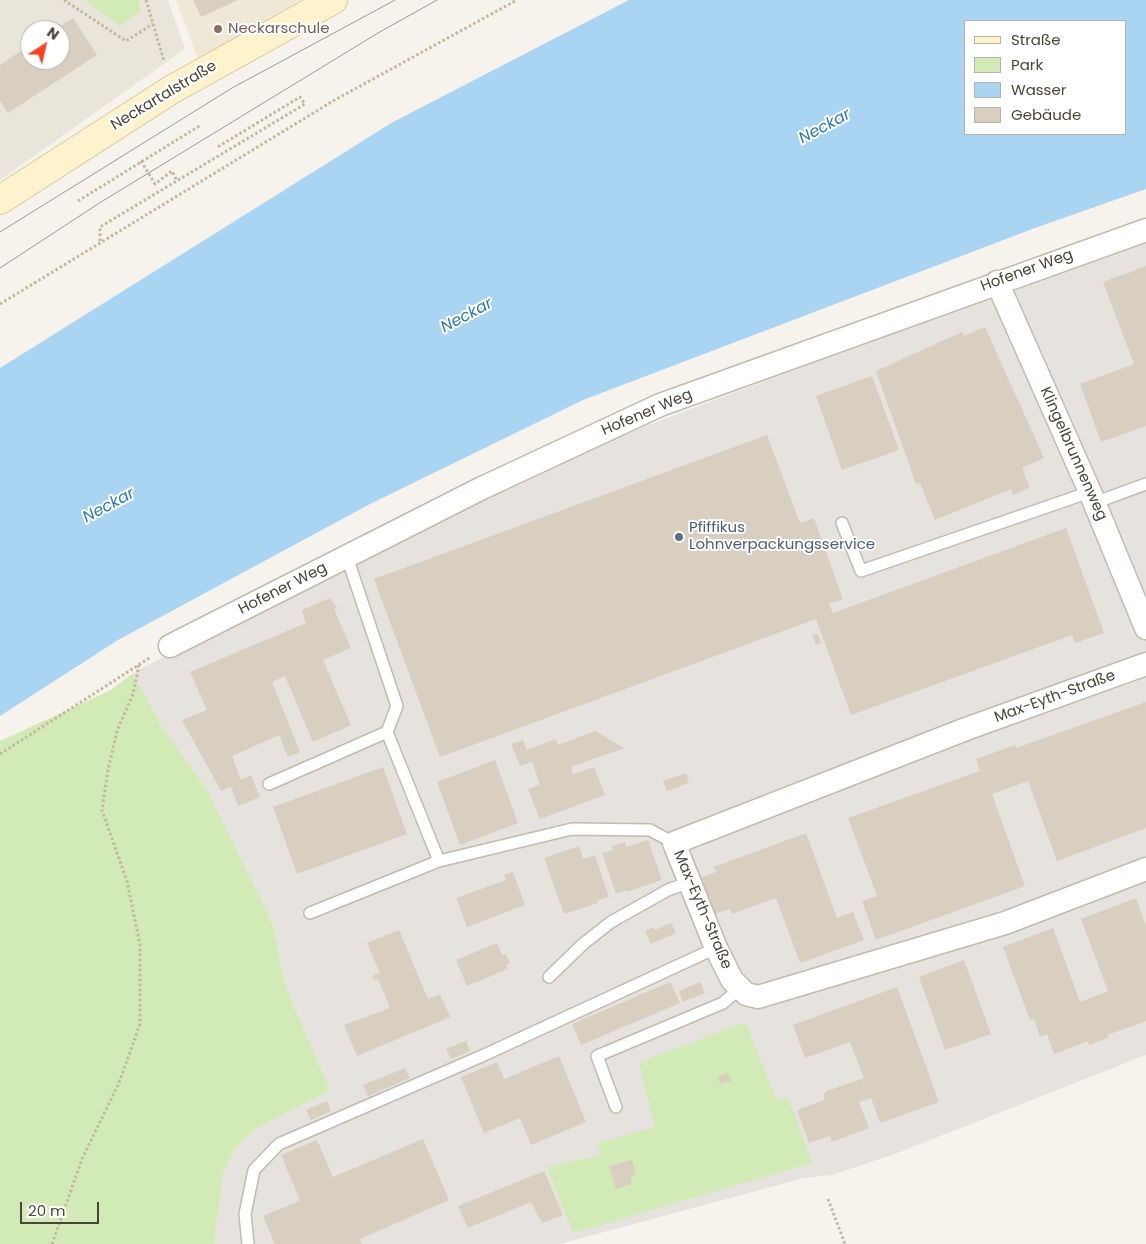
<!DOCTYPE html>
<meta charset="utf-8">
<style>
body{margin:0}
#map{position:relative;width:1146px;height:1244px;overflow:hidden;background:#f6f3ec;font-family:Poppins,sans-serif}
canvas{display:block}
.legend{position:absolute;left:964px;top:20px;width:162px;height:115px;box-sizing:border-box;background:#fff;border:1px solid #b7b4b0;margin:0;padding:6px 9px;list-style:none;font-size:15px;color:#4b4439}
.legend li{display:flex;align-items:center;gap:10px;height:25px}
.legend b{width:25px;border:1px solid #b7b4b0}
.north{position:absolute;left:20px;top:20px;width:50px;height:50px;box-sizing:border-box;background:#fff;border:1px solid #b7b4b0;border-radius:50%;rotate:35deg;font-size:14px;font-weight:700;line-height:20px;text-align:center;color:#4b4439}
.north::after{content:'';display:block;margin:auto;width:18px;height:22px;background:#fc3f1d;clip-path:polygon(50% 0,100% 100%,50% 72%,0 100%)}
.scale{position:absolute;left:20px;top:1202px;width:79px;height:22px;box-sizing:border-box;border:2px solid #4b4439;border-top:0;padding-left:6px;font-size:15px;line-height:18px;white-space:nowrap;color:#4b4439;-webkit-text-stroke:4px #fff;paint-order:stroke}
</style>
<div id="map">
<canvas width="1146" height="1244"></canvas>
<ul class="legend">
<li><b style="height:6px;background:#fff3cd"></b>Straße</li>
<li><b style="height:14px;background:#d2eab5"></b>Park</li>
<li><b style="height:14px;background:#a9d4f2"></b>Wasser</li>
<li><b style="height:14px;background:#d8cfc1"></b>Gebäude</li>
</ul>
<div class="north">N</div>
<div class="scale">20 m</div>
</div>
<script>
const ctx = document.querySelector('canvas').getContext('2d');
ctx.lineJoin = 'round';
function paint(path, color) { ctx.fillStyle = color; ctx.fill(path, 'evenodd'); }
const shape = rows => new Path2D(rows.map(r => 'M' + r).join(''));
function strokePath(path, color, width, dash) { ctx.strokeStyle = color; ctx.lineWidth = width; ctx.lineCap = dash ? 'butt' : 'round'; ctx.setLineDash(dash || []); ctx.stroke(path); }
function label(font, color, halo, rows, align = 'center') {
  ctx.font = font + ' Poppins,sans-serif'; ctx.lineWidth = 4; ctx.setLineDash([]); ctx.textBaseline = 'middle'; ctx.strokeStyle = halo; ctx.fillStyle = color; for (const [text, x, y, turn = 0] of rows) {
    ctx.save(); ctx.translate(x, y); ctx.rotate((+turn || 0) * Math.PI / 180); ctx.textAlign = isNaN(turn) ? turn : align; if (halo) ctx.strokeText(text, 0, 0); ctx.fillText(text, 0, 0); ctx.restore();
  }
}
paint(shape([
 [0,0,168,0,185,49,0,180],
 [30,30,60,30,60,60,30,60]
]), '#eae5da');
paint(shape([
 [1146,237,1146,1055,892,1155,831,1175,804,1178,560,1244,214,1244,223,1173,236,1147,255,1129,330,1090,285,985,273,924,206,788,164,730,133,673,482,488]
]), '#e6e2dd');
paint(shape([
 [176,0,300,0,198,59]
]), '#efe8d6');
paint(shape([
 [85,0,138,0,141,11,120,26],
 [133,673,164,730,206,788,273,924,285,985,330,1090,255,1129,236,1147,223,1173,214,1244,0,1244,0,741,111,690],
 [745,1022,777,1101,788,1097,812,1163,573,1233,547,1167,601,1155,598,1143,655,1127,639,1063]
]), '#d2eab5');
paint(shape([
 [629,0,1146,0,1146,189,1035,228,583,400,370,504,118,640,0,716,0,368,393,122],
 [965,21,1125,21,1125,134,965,134]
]), '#a9d4f2');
paint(shape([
 [193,0,238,0,201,17],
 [73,18,97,55,8,113,0,101,0,65,30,45,30,60,60,60,60,30,54,30],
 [1146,266,1146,426,1101,442,1080,384,1134,364,1103,282],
 [985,327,1044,458,1022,468,1030,487,1013,495,1011,489,935,520,920,483,916,484,876,371,962,332,964,336],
 [872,376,899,450,842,470,816,396],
 [767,435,800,523,814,518,843,599,829,604,833,613,1066,528,1104,633,1075,643,1072,635,851,715,816,619,440,757,374,579],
 [330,598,337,608,334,609,351,648,323,660,351,725,313,742,285,676,272,682,300,752,288,757,279,735,232,756,241,780,251,775,260,797,238,806,231,787,221,791,182,720,207,710,190,672,306,623,302,612,304,609],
 [818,634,821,643,816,645,812,635],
 [1146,702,1146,828,1057,861,1028,781,992,794,1025,886,876,940,862,901,877,896,848,818,980,771,976,759,1015,745,1016,748],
 [595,731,624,748,571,767,573,774,594,767,605,795,540,819,528,789,540,785,532,762,520,766,511,744,523,740,527,750,556,739,558,745],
 [495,760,518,823,460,845,437,782],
 [383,767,407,834,297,874,273,807],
 [686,773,689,783,667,791,663,781],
 [806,833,837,918,853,912,864,940,800,963,776,898,732,914,730,909,714,914,700,878,716,872,714,867],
 [648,840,662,880,627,892,627,890,616,894,602,853,613,850,612,846,625,842,626,847],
 [579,846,583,859,595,855,609,897,597,900,598,903,564,914,544,858],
 [513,872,525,905,467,927,456,898,506,880,504,875],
 [1136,898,1146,926,1146,1021,1107,1035,1108,1038,1089,1045,1088,1041,1054,1054,1047,1034,1040,1037,1034,1019,1030,1020,1003,947,1053,928,1080,1002,1108,991,1081,919],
 [671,923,676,933,651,944,645,931,654,927,655,930],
 [399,930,428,999,440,994,450,1017,357,1056,344,1025,390,1008,378,979,374,980,372,976,380,973,367,943],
 [497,943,502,955,506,954,510,963,506,965,508,969,467,986,456,960],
 [964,960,991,1034,945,1050,919,977],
 [670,982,680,1003,581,1045,572,1024],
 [700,982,705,993,683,1002,679,991],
 [897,987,939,1102,880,1123,871,1098,859,1102,869,1128,832,1142,830,1136,809,1143,797,1110,824,1100,824,1094,827,1091,864,1078,850,1042,805,1058,793,1025],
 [466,1041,470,1051,451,1059,446,1049],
 [559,1056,586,1122,531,1145,520,1118,484,1133,461,1077,497,1062,504,1079],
 [405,1068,410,1078,368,1096,363,1085],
 [728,1073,731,1081,720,1084,718,1076],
 [327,1101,331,1111,311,1120,306,1110],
 [423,1139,449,1200,360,1239,362,1244,275,1244,263,1216,300,1201,281,1155,317,1140,333,1177],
 [632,1160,636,1175,630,1177,632,1184,616,1189,609,1166],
 [544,1171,563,1215,542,1223,531,1202,468,1228,458,1206]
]), '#d8cfc1');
const service = shape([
 [1094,503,1146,484],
 [842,523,861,571,1090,492],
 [347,557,397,706,387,732],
 [269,784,387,732,439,861],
 [310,913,439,861,572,829,650,830,674,843],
 [549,977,583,944,611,922,668,890,690,882],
 [616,1107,597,1056,723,1003,739,989],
 [248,1244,245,1214,254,1170,279,1144,482,1056,716,948]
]);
const minor = shape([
 [997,282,1090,492,1146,628],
 [170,646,482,488,660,405,1146,230],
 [1146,664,966,729,674,843,716,948,732,980,746,994,758,997,1005,923,1146,869]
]);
const secondary = shape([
 [0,200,171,90,333,0]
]);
strokePath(service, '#c2bbae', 14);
strokePath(minor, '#c2bbae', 25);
strokePath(secondary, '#d6c79b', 30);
strokePath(shape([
 [64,0,126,41,153,24],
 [146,0,164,61],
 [141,161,155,184,172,171,177,181],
 [78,201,201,125],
 [100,241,100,227,305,104,300,97,216,148],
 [0,304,333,101,517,0],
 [0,754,151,657],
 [828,1199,845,1244],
 [52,1244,82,1159,119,1083,140,1024,140,945,127,881,102,810,108,770,117,731,133,694,139,665]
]), '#c4b79f', 3, [2.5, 2.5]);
strokePath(service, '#fff', 11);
strokePath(minor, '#fff', 22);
strokePath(secondary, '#fff3cd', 28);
strokePath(shape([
 [0,232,232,88,395,0],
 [0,268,101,202,378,33,437,0]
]), '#9a9a9a', 1);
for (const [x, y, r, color] of [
 [218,29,5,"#8d6e63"],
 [679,537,5,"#5c6f8a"]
]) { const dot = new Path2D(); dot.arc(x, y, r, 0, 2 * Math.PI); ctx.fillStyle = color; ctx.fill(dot); strokePath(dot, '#fff', 2); }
label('15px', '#785e54', '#fff', [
 ["Neckarschule",228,29]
], 'left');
label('15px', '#4b4439', '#fff', [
 ["Neckartalstraße",164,96,-31],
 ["Hofener Weg",1027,271,-20],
 ["Hofener Weg",647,413,-23],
 ["Klingelbrunnenweg",1073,454,66],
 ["Hofener Weg",283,589,-27],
 ["Max-Eyth-Straße",1055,697,-20],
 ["Max-Eyth-Straße",702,910,67]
]);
label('15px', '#4e5e75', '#fff', [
 ["Pfiffikus",689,528],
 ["Lohnverpackungsservice",689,545]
], 'left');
label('italic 16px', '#2e7ab2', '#fff', [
 ["Neckar",825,127,-28],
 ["Neckar",467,316,-28],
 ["Neckar",109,506,-28]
]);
</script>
